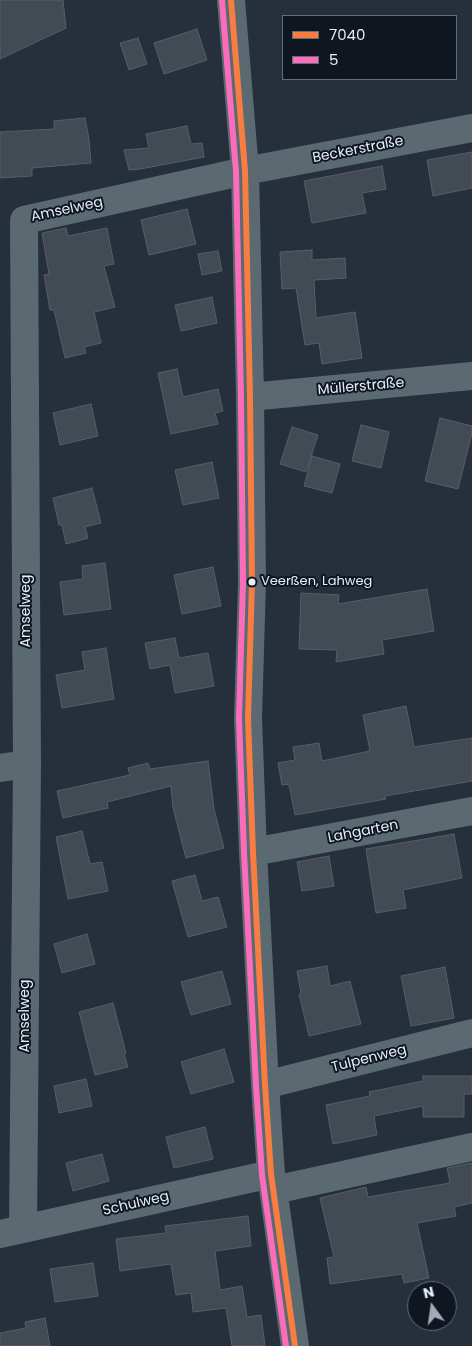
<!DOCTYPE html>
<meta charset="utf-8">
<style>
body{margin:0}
#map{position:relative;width:472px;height:1346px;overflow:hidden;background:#262f3c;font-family:Poppins,sans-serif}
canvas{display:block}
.legend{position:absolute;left:282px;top:15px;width:175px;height:65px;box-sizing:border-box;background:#0f1620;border:1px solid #646c78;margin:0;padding:6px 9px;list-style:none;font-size:15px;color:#e3eefc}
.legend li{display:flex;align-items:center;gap:10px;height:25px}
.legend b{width:25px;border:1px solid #646c78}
.north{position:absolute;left:407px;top:1281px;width:50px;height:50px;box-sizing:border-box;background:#0f1620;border:1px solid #646c78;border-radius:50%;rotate:346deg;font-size:14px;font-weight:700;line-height:20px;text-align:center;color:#e3eefc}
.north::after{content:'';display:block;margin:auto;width:18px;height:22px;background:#a1abb9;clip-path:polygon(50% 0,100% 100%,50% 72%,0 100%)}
</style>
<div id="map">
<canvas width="472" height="1346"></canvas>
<ul class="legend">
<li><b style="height:6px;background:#f77d43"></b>7040</li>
<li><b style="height:6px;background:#fb6dba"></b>5</li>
</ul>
<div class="north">N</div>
</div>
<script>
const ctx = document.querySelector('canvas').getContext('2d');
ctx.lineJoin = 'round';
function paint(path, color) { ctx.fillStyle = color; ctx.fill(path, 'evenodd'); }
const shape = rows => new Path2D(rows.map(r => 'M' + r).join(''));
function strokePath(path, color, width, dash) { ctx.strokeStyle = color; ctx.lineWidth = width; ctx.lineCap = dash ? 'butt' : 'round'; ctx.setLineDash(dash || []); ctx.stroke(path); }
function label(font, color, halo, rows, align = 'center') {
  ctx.font = font + ' Poppins,sans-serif'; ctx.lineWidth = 4; ctx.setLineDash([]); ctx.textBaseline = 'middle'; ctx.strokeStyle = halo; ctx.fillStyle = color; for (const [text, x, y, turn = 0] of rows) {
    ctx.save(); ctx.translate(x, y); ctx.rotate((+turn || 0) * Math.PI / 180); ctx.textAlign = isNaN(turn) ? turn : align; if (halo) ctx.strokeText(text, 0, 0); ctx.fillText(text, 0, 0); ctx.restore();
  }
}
const building = shape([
 [0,0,63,0,66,28,0,59,0,0],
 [197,29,207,60,164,74,154,43,197,29],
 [138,38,147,64,129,70,120,43,138,38],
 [85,118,89,139,91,163,32,168,32,176,0,178,0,132,54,129,54,121,85,118],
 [187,126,191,144,202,143,204,157,140,169,129,170,124,150,149,148,146,134,187,126],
 [472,152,472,188,433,196,427,160,472,152],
 [382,166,386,189,362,193,366,213,312,223,304,181,382,166],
 [187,209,196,244,149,255,141,220,187,209],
 [66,228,68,236,107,228,114,264,104,266,115,307,94,312,101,343,84,347,86,353,65,358,54,310,50,310,48,298,44,275,49,274,42,233,66,228],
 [312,250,312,260,345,258,346,278,314,280,316,318,355,312,362,358,322,364,319,343,305,345,296,288,282,289,280,252,312,250],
 [218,251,222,271,202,275,198,254,218,251],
 [212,297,217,323,181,331,175,305,212,297],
 [177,369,183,397,218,389,223,411,215,413,218,424,171,434,158,373,177,369],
 [91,404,98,436,60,445,53,413,91,404],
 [440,418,472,426,472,433,458,489,425,481,440,418],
 [361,425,389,432,381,468,352,461,361,425],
 [292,427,318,435,306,472,280,464,292,427],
 [312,456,340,464,332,493,304,486,312,456],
 [212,462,219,498,183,505,175,470,212,462],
 [92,488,101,523,85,527,88,538,66,544,62,525,59,525,53,498,92,488],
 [105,563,111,609,64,615,60,582,83,579,82,566,105,563],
 [213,567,221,606,182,614,174,575,213,567],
 [427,589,434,631,382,640,384,654,336,662,337,650,299,649,301,593,339,595,338,604,427,589],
 [175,638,179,658,208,653,214,686,175,693,170,665,150,669,145,643,175,638],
 [106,648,114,699,62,708,56,675,85,670,82,652,106,648],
 [406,706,414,747,472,738,472,781,385,796,386,799,295,815,289,784,282,785,278,763,295,760,293,747,319,743,322,761,370,751,363,715,406,706],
 [208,761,214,809,224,848,186,858,173,808,171,786,107,802,108,808,63,818,57,791,130,775,128,768,148,763,150,769,208,761],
 [82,831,90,864,102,862,108,891,68,899,56,837,82,831],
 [454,834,462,878,403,890,406,908,376,913,366,849,454,834],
 [329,856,334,886,302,891,297,862,329,856],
 [195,875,202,901,218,897,227,927,188,937,172,881,195,875],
 [87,934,95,964,62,973,54,944,87,934],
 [327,966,330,986,350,981,361,1024,309,1036,299,994,301,993,297,971,327,966],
 [445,967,454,1018,411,1026,401,976,445,967],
 [222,971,231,1004,191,1015,181,982,222,971],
 [113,1003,126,1053,124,1054,128,1067,95,1075,79,1012,113,1003],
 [224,1049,234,1082,191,1094,181,1062,224,1049],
 [423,1076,472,1076,472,1094,464,1094,464,1117,423,1117,423,1106,374,1116,377,1135,333,1144,326,1105,370,1096,369,1092,423,1081,423,1076],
 [86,1079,92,1106,59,1113,54,1086,86,1079],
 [205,1127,213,1159,174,1168,166,1137,205,1127],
 [102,1154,109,1181,73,1191,66,1163,102,1154],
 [472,1163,472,1203,454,1207,456,1216,417,1223,429,1278,404,1283,402,1274,330,1284,327,1258,334,1257,320,1198,366,1187,368,1197,450,1183,447,1168,472,1163],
 [248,1216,251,1246,215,1251,220,1290,242,1286,247,1317,261,1315,265,1346,232,1346,226,1308,193,1312,191,1293,176,1295,171,1264,120,1271,116,1239,166,1233,165,1226,248,1216],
 [93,1263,98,1296,55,1302,50,1269,93,1263],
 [45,1318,50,1346,0,1346,0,1333,26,1328,25,1322,45,1318]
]);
paint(building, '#424a54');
strokePath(building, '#575e69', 1);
strokePath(shape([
 [231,0,245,171,250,397,252,582,248,718,253,852,265,1085,271,1174,295,1346],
 [250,397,472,376],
 [0,768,27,764],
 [253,852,472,811],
 [265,1085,472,1033],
 [274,1190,472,1147],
 [23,1229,27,764,24,220,245,171,472,128],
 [0,1234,271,1174]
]), '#5a6a70', 28);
strokePath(shape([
 [231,0,245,171,250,397,252,582,248,718,253,852,265,1085,271,1174,295,1346]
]), '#f77d43', 6);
strokePath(shape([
 [222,1,236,171,241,397,243,582,239,718,244,852,256,1085,262,1175,286,1346]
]), '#fb6dba', 6);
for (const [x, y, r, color] of [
 [252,582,4.5,"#e3eefc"]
]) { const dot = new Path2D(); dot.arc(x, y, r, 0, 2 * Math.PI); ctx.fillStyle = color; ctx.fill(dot); strokePath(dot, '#0f1620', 2); }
label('13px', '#e3eefc', '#0f1620', [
 ["Veerßen, Lahweg",261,582]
], 'left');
label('14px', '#e3eefc', '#0f1620', [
 ["Beckerstraße",358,150,-11],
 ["Amselweg",67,210,-12],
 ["Müllerstraße",361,387,-5],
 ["Amselweg",26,611,-90],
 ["Lahgarten",363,832,-11],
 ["Amselweg",25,1016,-90],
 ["Tulpenweg",369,1059,-14],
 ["Schulweg",136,1204,-13]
]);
</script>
